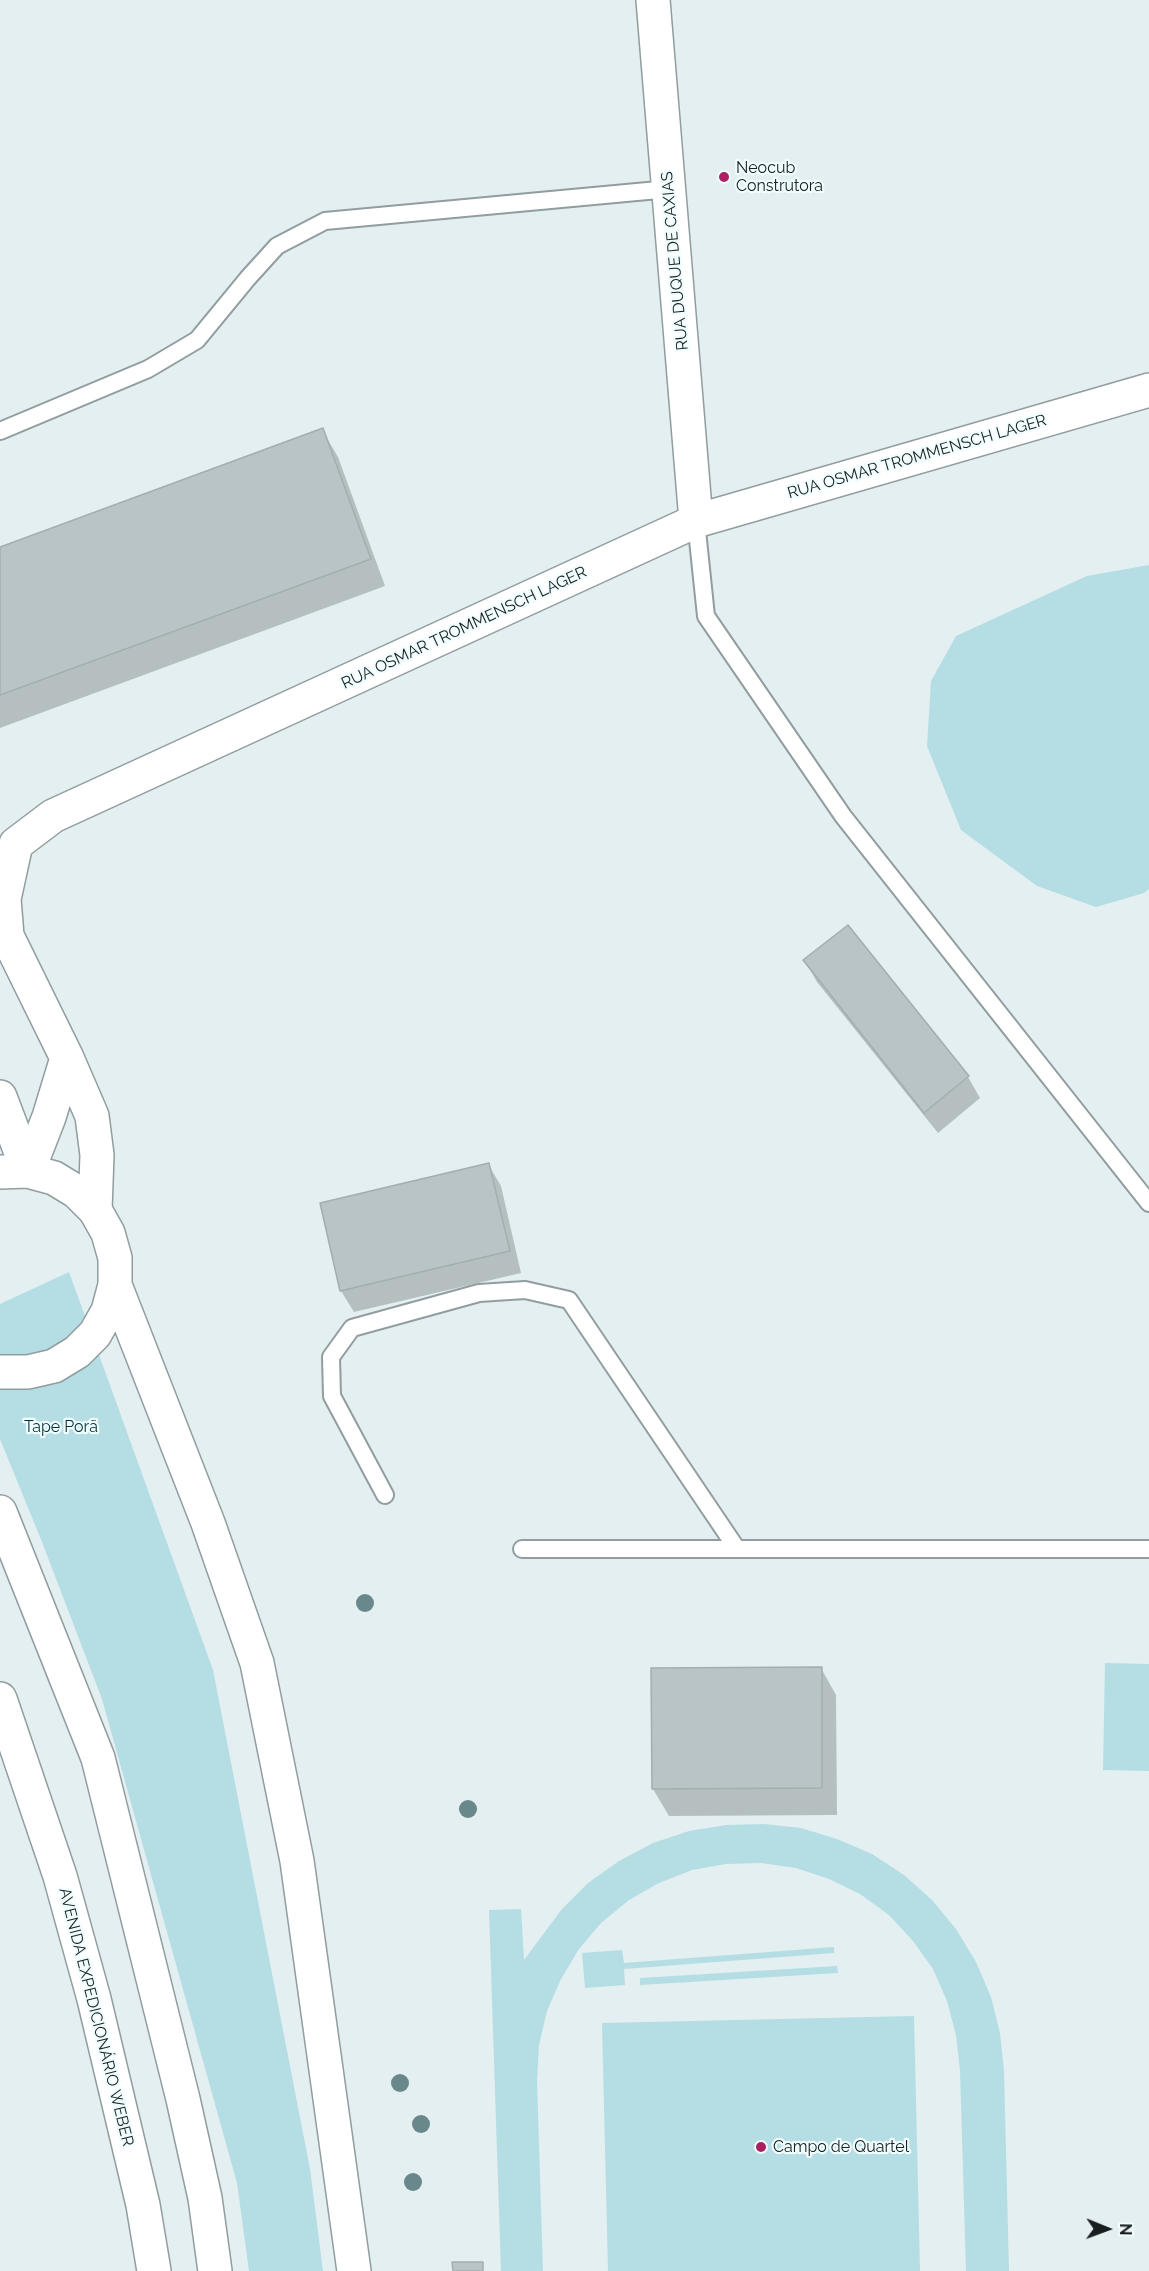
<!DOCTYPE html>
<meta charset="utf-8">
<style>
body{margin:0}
#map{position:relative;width:1149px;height:2271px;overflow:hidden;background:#e3eff1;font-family:Raleway,sans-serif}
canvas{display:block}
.north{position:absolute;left:1077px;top:2199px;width:60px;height:60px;-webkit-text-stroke:4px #f0fdff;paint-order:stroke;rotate:91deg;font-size:16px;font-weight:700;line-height:24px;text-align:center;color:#191e1f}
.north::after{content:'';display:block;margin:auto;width:21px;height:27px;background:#191e1f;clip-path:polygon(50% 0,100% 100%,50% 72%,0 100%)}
</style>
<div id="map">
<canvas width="1149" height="2271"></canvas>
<div class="north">N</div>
</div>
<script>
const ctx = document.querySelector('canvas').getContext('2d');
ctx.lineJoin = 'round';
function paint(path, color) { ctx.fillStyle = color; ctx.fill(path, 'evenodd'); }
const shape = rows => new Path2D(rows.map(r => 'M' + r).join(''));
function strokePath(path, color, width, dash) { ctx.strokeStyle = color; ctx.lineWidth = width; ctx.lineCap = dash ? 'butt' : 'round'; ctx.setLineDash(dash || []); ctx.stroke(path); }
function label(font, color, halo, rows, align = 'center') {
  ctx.font = font + ' Raleway,sans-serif'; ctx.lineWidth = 4.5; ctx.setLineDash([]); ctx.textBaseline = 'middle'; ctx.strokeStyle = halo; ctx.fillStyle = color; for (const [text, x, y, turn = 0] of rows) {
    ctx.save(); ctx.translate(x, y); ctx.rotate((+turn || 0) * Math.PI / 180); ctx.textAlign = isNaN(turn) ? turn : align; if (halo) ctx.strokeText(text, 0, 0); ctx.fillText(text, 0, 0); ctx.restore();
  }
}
paint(shape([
 [1149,565,1149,889,1144,893,1096,907,1037,886,961,830,927,746,931,681,956,636,1087,576],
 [69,1272,213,1670,310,2169,323,2271,249,2271,237,2183,102,1699,42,1542,0,1439,0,1304],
 [1105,1663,1149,1664,1149,1771,1103,1770],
 [764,1824,801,1828,837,1839,872,1854,904,1875,932,1900,956,1929,976,1962,991,1997,1000,2033,1004,2071,1009,2271,966,2271,960,2070,956,2035,947,2001,933,1969,913,1941,889,1915,860,1894,829,1879,796,1868,761,1863,726,1864,692,1870,659,1883,629,1900,601,1923,579,1949,561,1979,547,2011,539,2045,537,2081,543,2271,501,2271,489,1910,521,1909,524,1960,562,1909,588,1883,619,1861,653,1843,689,1831,726,1825],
 [834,1947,834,1953,624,1969,625,1985,585,1988,582,1953,622,1950,624,1963],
 [837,1966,838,1973,640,1985,640,1978],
 [914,2016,920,2271,608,2271,602,2023]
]), '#b5dde4');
paint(shape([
 [322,430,338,457,385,586,0,728,0,548],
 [848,927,968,1077,980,1098,938,1133,817,982,805,961],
 [488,1164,501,1186,521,1273,354,1312,341,1291,321,1204],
 [821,1668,836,1695,837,1815,669,1816,653,1789]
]), '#0003');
const building = shape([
 [323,428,371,559,0,695,0,547,323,428],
 [848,925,969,1076,924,1113,803,960,848,925],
 [489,1163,510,1251,340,1291,320,1203,489,1163],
 [822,1667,822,1788,652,1789,651,1668,822,1667],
 [452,2262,483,2262,483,2271,453,2271,452,2262]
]);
paint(building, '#b8c4c6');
strokePath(building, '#a2aeb0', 1.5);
const service = shape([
 [0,431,148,369,197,340,248,278,277,246,325,221,669,189],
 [696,521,706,616,843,816,1149,1203],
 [385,1495,332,1396,331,1357,352,1328,479,1293,525,1290,569,1300,737,1549],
 [522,1549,1149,1549]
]);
const minor = shape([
 [696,521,1149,390]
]);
const tertiary = shape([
 [28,1171,49,1117,67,1058],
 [95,1210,97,1155,92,1116,67,1058,7,936,4,899,16,844,53,816,696,521,653,0]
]);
const secondary = shape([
 [0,1097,28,1171],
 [0,1172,28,1171,54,1178,77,1192,95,1210,108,1233,115,1258,115,1285,108,1311,95,1334,77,1352,54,1366,28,1372,0,1372],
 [115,1285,208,1523,257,1663,297,1861,354,2271],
 [0,1512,98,1758,183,2099,205,2198,215,2271],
 [0,1699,60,1876,94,1999,143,2205,154,2271]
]);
strokePath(service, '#919d9f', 20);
strokePath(minor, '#919d9f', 36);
strokePath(tertiary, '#919d9f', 36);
strokePath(secondary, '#919d9f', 36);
strokePath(service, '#fff', 16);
strokePath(minor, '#fff', 33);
strokePath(tertiary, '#fff', 33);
strokePath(secondary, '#fff', 33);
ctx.fillStyle = '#69888c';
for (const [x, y] of [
 [365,1603],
 [468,1809],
 [400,2083],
 [421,2124],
 [413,2182]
]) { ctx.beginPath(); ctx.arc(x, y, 9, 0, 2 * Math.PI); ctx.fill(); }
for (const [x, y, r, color] of [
 [724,177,6,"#ab2063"],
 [761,2147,6,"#ab2063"]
]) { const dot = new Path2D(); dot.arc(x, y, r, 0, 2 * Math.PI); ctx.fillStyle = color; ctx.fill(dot); strokePath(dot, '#f0fdff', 2); }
label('16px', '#191e1f', '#f0fdff', [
 ["Neocub",736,168],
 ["Construtora",736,186],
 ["Campo de Quartel",773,2147]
], 'left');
label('16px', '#191e1f', '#f0fdff', [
 ["RUA DUQUE DE CAXIAS",675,261,-95],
 ["RUA OSMAR TROMMENSCH LAGER",917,457,-16],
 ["RUA OSMAR TROMMENSCH LAGER",464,628,-25],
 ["AVENIDA EXPEDICIONÁRIO WEBER",96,2017,76]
]);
label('16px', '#063339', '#f0fdff', [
 ["Tape Porã",61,1427]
]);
</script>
